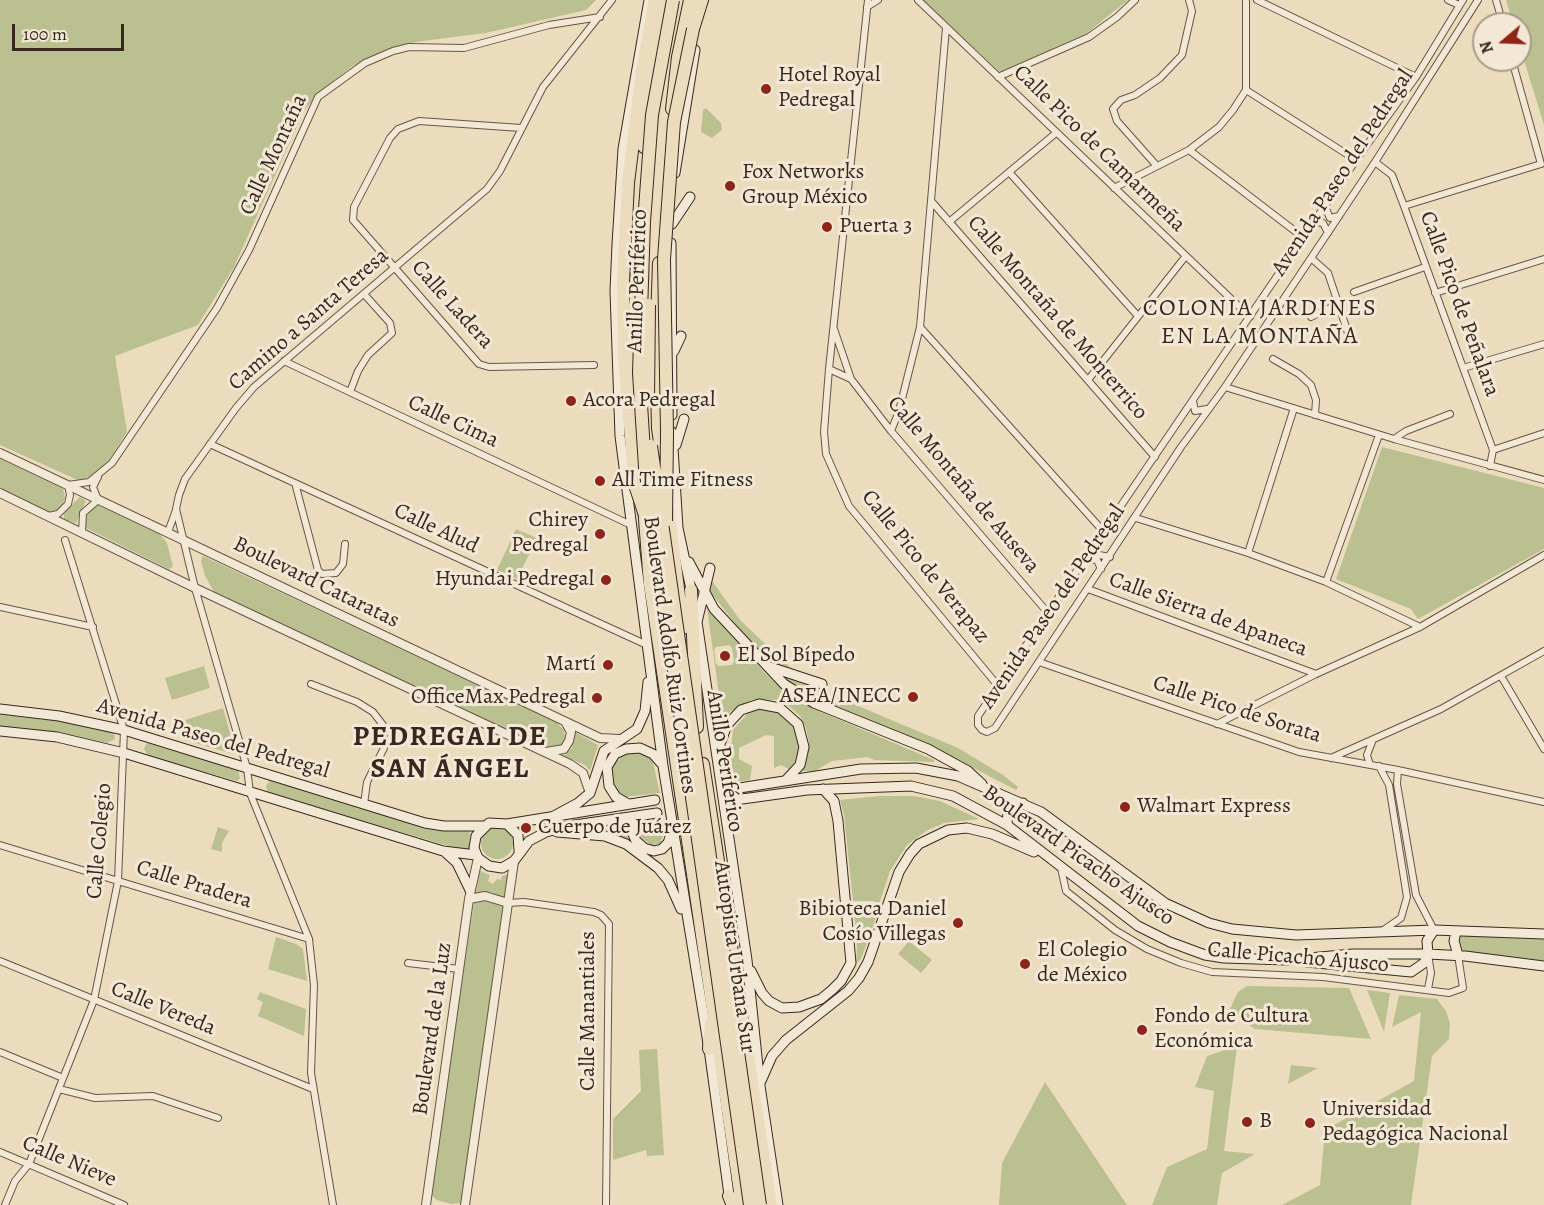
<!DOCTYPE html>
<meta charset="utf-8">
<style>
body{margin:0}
#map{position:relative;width:1544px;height:1205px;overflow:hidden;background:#ebdcbe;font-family:Alegreya,serif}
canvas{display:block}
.north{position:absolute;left:1472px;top:12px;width:60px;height:60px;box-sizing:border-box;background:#f2e8d5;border:2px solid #a89b8c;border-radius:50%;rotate:251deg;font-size:16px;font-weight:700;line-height:24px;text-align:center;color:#39281f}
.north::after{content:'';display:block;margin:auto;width:21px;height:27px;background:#8f2418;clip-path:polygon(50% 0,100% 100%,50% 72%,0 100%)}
.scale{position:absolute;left:12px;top:24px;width:112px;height:27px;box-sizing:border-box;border:3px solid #39281f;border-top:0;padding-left:8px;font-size:18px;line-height:21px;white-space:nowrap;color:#39281f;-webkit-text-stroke:4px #f2e8d5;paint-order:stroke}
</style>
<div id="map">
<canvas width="1544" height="1205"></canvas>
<div class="north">N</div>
<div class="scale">100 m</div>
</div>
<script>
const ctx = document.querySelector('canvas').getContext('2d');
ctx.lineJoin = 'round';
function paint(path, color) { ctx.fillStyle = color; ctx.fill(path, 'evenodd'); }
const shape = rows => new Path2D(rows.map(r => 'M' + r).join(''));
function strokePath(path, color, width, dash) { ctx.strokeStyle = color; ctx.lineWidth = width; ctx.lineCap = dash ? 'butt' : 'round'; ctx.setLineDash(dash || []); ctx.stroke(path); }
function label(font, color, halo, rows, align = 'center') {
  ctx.font = font + ' Alegreya,serif'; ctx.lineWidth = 6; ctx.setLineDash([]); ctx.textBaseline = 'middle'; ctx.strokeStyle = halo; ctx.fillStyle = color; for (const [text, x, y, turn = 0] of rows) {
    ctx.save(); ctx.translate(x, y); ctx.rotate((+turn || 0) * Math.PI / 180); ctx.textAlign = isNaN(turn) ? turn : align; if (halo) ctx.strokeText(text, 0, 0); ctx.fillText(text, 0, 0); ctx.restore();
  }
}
paint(shape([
 [0,0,596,0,586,10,486,33,415,42,384,51,351,67,318,93,304,111,234,267,198,325,115,356,127,432,109,460,96,474,80,481,0,445],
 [923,0,1128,0,1087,33,1000,72],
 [1506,0,1544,0,1544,125,1520,47,1520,24,1513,24],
 [706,108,721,123,722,130,712,138,701,132,703,110],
 [1382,447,1544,488,1544,549,1418,619,1411,609,1336,579],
 [0,458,63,488,65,498,62,506,56,511,48,511,0,488],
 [80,497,86,501,76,523,64,519,64,512],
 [96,504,159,533,167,543,173,567,169,569,86,528,84,519],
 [516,529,537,538,517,579,497,570],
 [203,556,556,722,564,730,565,739,562,745,556,749,537,746,216,595,205,576,201,561],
 [710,578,740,620,794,671,767,663,707,588],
 [706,601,764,672,783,690,821,712,934,760,934,762,875,760,867,757,832,761,815,771,800,771,807,757,809,742,806,728,800,716,789,706,778,700,753,699,731,711,723,723],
 [729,645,732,648,734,661,732,665,719,666,716,664,714,650,716,647],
 [204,666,210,688,172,700,165,678],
 [775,671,958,748,1003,775,1018,787,1016,790,937,749,815,698],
 [223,708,235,751,233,754,185,740,179,722],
 [766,708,776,710,794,723,800,743,795,762,789,769,781,765,774,768,774,736,766,735,739,748,739,759,752,766,750,780,732,782,729,768,733,730,749,712],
 [0,714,59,720,110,731,114,734,115,739,107,743,58,733,0,727],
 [575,732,598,745,590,771,585,765,564,756,572,748],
 [147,743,238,770,240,778,237,781,148,756,144,749],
 [628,753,641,753,652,759,660,793,625,797,615,789,611,776,612,768,621,757],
 [270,780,425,827,470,831,469,852,268,793,266,786],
 [879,796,914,796,940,801,979,819,944,823,926,831,907,845,890,871,879,904,873,901,853,901,844,815,840,800],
 [663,818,665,829,660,844,651,845,636,834,636,826,640,820],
 [627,822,626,834,631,843,592,830,592,826],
 [218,827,229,831,222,843,222,852,211,849],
 '481 843a16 16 0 1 1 32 0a16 16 0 1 1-32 0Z',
 [480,871,490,875,488,881,493,884,497,879,501,880,502,876,509,874,506,899,491,892,476,894],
 [484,901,504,907,462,1203,451,1204,437,1200,430,1194,474,903],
 [866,909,877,915,861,959,856,963,857,949,854,910],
 [1459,931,1544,935,1544,965,1459,954],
 [276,937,296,944,303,949,307,981,268,969],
 [909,941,932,960,921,973,898,954],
 [1247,986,1349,988,1371,1039,1255,1029,1229,1011,1238,992],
 [1367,990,1390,993,1384,1032],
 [260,992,306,1009,304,1036,258,1016,263,1002,257,999],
 [1399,995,1437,999,1446,1011,1450,1023,1449,1039,1432,1056,1411,1205,1282,1205,1320,1185,1325,1130,1414,1081,1421,1012,1392,1027],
 [1237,1046,1224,1151,1255,1154,1222,1173,1217,1205,1152,1205,1167,1167,1207,1149,1214,1091,1195,1087,1207,1056],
 [657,1049,664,1155,647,1156,646,1150,613,1160,613,1119,641,1091,639,1050],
 [1291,1065,1318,1068,1288,1084],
 [1045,1082,1127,1205,999,1205,1002,1163]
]), '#bac090');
const minor = shape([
 [868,0,829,369,824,432,826,454,849,506,999,687],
 [918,0,1250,317],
 [1257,0,1416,77],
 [1448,0,1459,5],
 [1463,0,1416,77,1356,160,978,716,978,725,982,730,987,732,995,728,1181,447,1225,387,1375,162,1478,0],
 [1496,0,1503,24],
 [867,7,878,0],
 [998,77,1089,37,1117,17,1135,0],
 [1246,90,1356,160],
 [521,128,419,121,398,129,390,138,354,207,353,220,479,364,489,367,594,365],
 [1189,150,1304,238],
 [1375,162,1392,175,1404,206,1493,450,1490,466],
 [1157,166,1117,121,1113,109,1121,100,1135,95,1160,78,1182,55,1192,11,1189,0],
 [1009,172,1137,315],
 [1114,188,1189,150,1219,127,1233,110,1246,90,1246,0],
 [932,202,1155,457],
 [1404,206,1541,164,1512,60],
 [1325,207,1330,218,1339,216],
 [949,222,1056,133],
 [1315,222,1323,223,1328,233],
 [1311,258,1328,273,1349,336],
 [1354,292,1425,267],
 [1435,293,1544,259],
 [1311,317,1338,304],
 [920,327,1104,532],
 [834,329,851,379,891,431,1049,614],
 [1273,359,1299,374,1311,385,1316,400,1315,415],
 [284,361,631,525],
 [1463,368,1544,344],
 [829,369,851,379],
 [1088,380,1185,257],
 [1225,387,1394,439,1544,480],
 [350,392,358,371,368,355,392,333,390,323,364,294],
 [1193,401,1195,411,1207,409],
 [891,431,899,411,920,327,946,28],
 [1394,439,1406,431,1450,414],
 [210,444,647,645],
 [1493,450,1544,433],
 [295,483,318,570,322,574,336,573,343,564,345,544],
 [48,516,58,514,68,504,70,495,68,485,89,482,112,463,217,308,249,250,318,97,365,63,393,51,409,47,464,48,549,25,600,17],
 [1136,518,1248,553,1326,582,1420,627],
 [82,532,83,513,98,500,93,487,98,477],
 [168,532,176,510],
 [1094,547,1099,555,1110,557],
 [1248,553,1294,408],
 [1086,559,1097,560,1101,569],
 [1326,582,1379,435],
 [1088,589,1316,674],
 [0,607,93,627],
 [1039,662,1299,752,1398,770,1544,802],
 [1501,676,1544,749],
 [311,684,357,702,373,712,383,725,384,748,367,782,364,804],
 [1217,724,1316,674,1420,627,1544,555],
 [1331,758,1441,709,1544,651],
 [1370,765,1367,755,1372,742],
 [1379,766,1389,785,1407,897,1401,918,1382,931],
 [1398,770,1397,784,1416,895,1434,930],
 [0,845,309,939],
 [1061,868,1066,891,1115,930,1147,949,1181,963,1212,972,1323,977,1449,993,1463,988,1458,955],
 [508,903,524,902,594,912,601,915,609,924,606,1205],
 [0,961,313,1089],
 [408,963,459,969],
 [1428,989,1431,973,1428,954],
 [0,1052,63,1078],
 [59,1089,95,1098,153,1096,218,1118],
 [0,1152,124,1205],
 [5,1205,15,1181,29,1164,94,1000,118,881,124,730,65,540],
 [333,1205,311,1073,314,985,309,939,250,793,247,768,195,588,176,509,179,495,185,479,236,408,254,387,487,189,500,171,543,87,612,0]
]);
const tertiary = shape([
 [0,453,600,738,619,739],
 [0,493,195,588,570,764,583,773,590,793],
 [546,752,564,749,569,741,571,732,566,723],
 [469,899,485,896,508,903],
 [426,1205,469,899,478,858],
 [465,1205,514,861]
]);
const secondary = shape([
 [649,0,623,149,617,244,615,291,620,436,663,766,709,1049,730,1202],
 [675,173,695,50],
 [672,224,690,197],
 [671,243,672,415],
 [674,351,681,336],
 [672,432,678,528,692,594],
 [676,445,684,419],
 [689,562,714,609,784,684,814,703,928,749,968,771,982,784],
 [697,622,747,960,760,1086,778,1205],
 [697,622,710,568],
 [767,666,822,684],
 [0,709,59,716,124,730,425,823,444,826,483,826],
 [0,731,57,737,124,753,443,851,476,855],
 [718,750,727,725,741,710,759,704,780,708,798,724,804,747,800,765,786,780],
 [733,789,861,769,916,768,958,776,1041,812,1165,903,1209,923,1232,929,1296,935,1434,930,1544,934],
 [735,800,807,790,911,786,953,796,1007,825,1138,926,1170,942,1205,955,1224,958,1287,960,1353,954,1428,954,1465,956,1544,966],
 [628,804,616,797,609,786,607,767,615,754,626,749,640,748,653,754,661,763],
 [642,816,634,822,632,832,636,841,644,848,654,851,662,849,668,843,672,831],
 [552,817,578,803,590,793,604,751,637,729,645,711,648,682],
 [507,824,655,800],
 [1007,825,1008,811,1023,803],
 [557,832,605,836,626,844,658,868,668,880,681,909],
 [519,851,518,835,507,824,489,823,476,836,474,848,478,858,489,866,502,868,514,861,529,841,546,832,568,826,657,813],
 [445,852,457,863,470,890],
 [1456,931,1454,941,1458,955],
 [1307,962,1411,972,1424,963,1428,954,1427,941,1434,930],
 [751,971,762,993,769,1001,782,1008,799,1007,821,999,832,990,841,981,851,963,838,821,834,801,823,789],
 [761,1081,772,1056,786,1040,848,991,859,978,868,962,899,872,910,854,919,844,948,830,967,828,992,834,1034,852]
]);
const motorway = shape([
 [693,29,702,0],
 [672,109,678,57,690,0],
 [644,147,645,122,666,0],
 [659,263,656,348,658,428,663,465],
 [636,408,633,379,638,236],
 [635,485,624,356,623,282,628,183,642,70,655,0],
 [644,506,650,584,742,1205],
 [668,509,683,628],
 [691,590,697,727],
 [703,764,771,1205],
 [709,1049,711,1023],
 [729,1196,733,1205]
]);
strokePath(minor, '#665547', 8);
strokePath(tertiary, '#665547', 10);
strokePath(secondary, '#39281f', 11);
strokePath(motorway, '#39281f', 14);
strokePath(minor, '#f2e8d5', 6);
strokePath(tertiary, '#f2e8d5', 8);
strokePath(secondary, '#f2e8d5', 9);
strokePath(motorway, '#ebdcbe', 12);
const motorwayBridge = shape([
 [673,0,652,115,644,222,639,373,645,467,750,1205],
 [648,399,649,305],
 [651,446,760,1205],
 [635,485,645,515],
 [666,521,667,432,664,259,674,122,693,29]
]);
strokePath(motorwayBridge, '#39281f', 14, []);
strokePath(motorwayBridge, '#ebdcbe', 12);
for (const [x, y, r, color] of [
 [766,89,6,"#8f2418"],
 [730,186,6,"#8f2418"],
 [827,227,6,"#8f2418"],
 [571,401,6,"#8f2418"],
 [600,481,6,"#8f2418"],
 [600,534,6,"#8f2418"],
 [606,580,6,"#8f2418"],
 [725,656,6,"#8f2418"],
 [608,665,6,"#8f2418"],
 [913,697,6,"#8f2418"],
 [597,698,6,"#8f2418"],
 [1125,807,6,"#8f2418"],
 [526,828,6,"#8f2418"],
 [958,923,6,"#8f2418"],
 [1025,964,6,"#8f2418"],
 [1142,1030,6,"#8f2418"],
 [1247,1122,6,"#8f2418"],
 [1310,1123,6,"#8f2418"]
]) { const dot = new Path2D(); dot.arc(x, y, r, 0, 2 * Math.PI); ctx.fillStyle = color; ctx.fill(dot); strokePath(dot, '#f2e8d5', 2); }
label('22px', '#39281f', '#f2e8d5', [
 ["Hotel Royal",778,76],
 ["Pedregal",778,101],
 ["Fox Networks",742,173],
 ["Group México",742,198],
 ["Puerta 3",839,227],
 ["Acora Pedregal",583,401],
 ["All Time Fitness",612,481],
 ["Chirey",588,521,"right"],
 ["Pedregal",588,546,"right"],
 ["Hyundai Pedregal",594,580,"right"],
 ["El Sol Bípedo",737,656],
 ["Martí",596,665,"right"],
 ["ASEA/INECC",901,697,"right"],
 ["OfficeMax Pedregal",585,698,"right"],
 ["Walmart Express",1137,807],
 ["Cuerpo de Juárez",538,828],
 ["Bibioteca Daniel",946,910,"right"],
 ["Cosío Villegas",946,935,"right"],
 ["El Colegio",1037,951],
 ["de México",1037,976],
 ["Fondo de Cultura",1154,1017],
 ["Económica",1154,1042],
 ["Universidad",1322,1110],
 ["Pedagógica Nacional",1322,1135],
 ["B",1259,1122]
], 'left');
label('22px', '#39281f', '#f2e8d5', [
 ["Calle Pico de Camarmeña",1099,149,44],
 ["Calle Montaña",274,155,-65],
 ["Avenida Paseo del Pedregal",1343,173,-57],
 ["Anillo Periférico",638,281,-88],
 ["Calle Pico de Peñalara",1459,304,70],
 ["Calle Ladera",452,305,48],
 ["Calle Montaña de Monterrico",1057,318,49],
 ["Camino a Santa Teresa",309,320,-41],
 ["Calle Cima",453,422,25],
 ["Calle Montaña de Auseva",963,485,50],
 ["Calle Alud",436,529,25],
 ["Calle Pico de Verapaz",925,567,51],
 ["Boulevard Cataratas",316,583,26],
 ["Avenida Paseo del Pedregal",1053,607,-56],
 ["Calle Sierra de Apaneca",1208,615,20],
 ["Boulevard Adolfo Ruiz Cortines",669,655,82],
 ["Calle Pico de Sorata",1237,710,18],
 ["Avenida Paseo del Pedregal",213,739,16],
 ["Anillo Periférico",724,761,81],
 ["Calle Colegio",100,841,-85],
 ["Boulevard Picacho Ajusco",1078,856,35],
 ["Calle Pradera",194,885,17],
 ["Autopista Urbana Sur",734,957,82],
 ["Calle Picacho Ajusco",1298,958,5],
 ["Calle Vereda",163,1009,22],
 ["Calle Manantiales",589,1011,-90],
 ["Boulevard de la Luz",433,1029,-82],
 ["Calle Nieve",69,1162,23]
]);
ctx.letterSpacing = '1.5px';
label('24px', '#39281f', '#f2e8d5', [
 ["COLONIA JARDINES",1260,309],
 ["EN LA MONTAÑA",1260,337]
]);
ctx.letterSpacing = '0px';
ctx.letterSpacing = '1.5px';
label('bold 28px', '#39281f', '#f2e8d5', [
 ["PEDREGAL DE",450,738],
 ["SAN ÁNGEL",450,770]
]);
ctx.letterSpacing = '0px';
</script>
